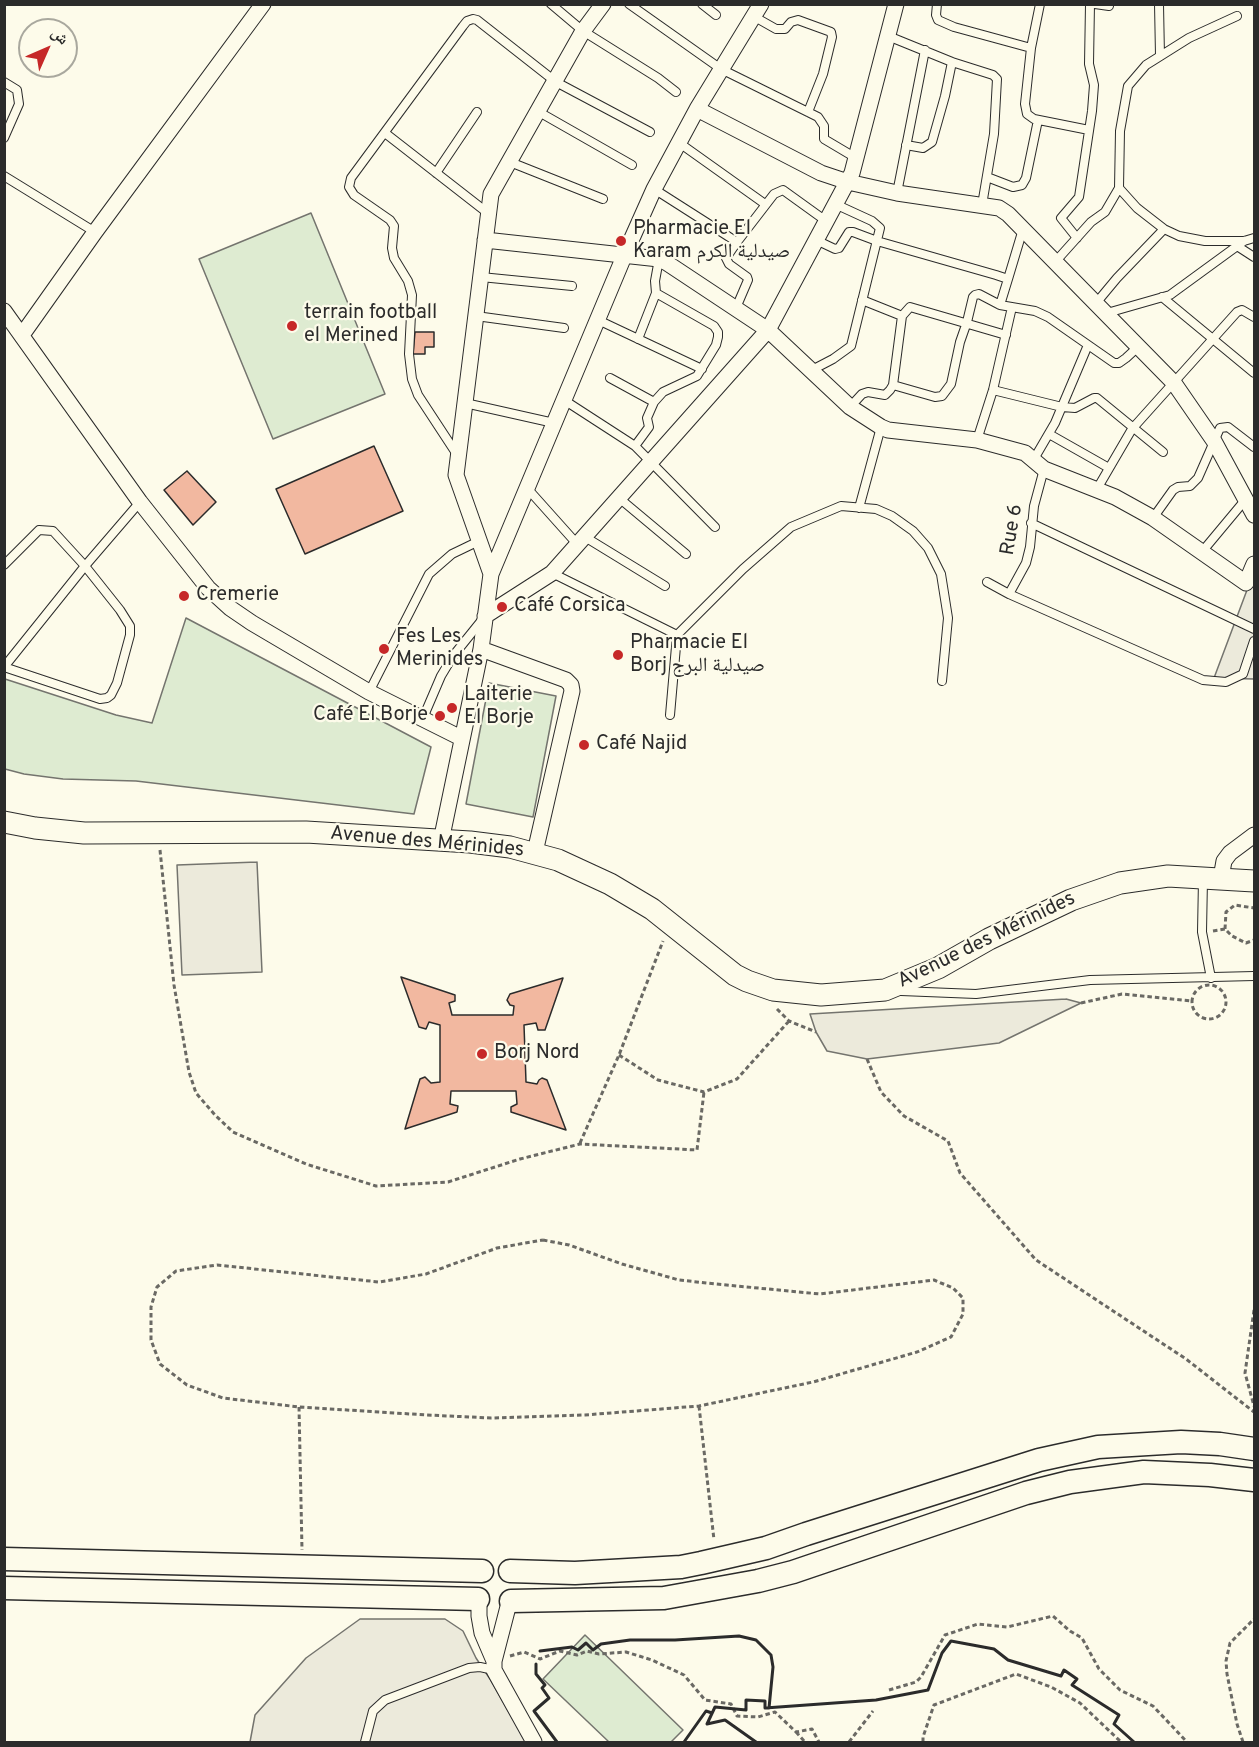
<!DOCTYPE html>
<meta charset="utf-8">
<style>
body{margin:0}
#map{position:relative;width:1259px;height:1747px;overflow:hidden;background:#fdfbea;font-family:Overpass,"Noto Naskh Arabic",sans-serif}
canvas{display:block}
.frame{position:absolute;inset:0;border:6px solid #2b2b2b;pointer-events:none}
.north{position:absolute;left:18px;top:18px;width:60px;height:60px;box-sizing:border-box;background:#fdfbea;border:2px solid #a9a89e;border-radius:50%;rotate:45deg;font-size:16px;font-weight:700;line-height:24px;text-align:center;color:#2b2b2b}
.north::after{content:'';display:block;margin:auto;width:21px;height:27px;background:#c62828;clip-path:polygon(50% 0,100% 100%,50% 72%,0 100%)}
</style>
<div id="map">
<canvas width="1259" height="1747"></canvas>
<div class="frame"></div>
<div class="north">ش</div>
</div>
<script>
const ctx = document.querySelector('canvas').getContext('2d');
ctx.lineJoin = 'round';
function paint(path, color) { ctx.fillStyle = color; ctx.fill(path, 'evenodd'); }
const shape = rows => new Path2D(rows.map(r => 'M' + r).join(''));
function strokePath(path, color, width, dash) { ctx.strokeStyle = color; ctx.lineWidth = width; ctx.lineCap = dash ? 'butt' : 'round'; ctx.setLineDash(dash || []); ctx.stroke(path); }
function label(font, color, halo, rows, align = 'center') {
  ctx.font = font + ' Overpass,"Noto Naskh Arabic",sans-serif'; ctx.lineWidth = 4.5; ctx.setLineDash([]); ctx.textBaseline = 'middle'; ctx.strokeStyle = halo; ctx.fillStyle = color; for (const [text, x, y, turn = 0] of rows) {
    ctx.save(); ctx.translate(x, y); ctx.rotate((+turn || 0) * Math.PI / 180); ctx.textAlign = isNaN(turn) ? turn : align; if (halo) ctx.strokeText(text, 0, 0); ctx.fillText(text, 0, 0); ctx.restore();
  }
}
const green = shape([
 [311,213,385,394,273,439,199,259,311,213],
 [186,618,431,747,414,814,136,781,63,779,24,774,5,769,5,679,116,715,152,723,186,618],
 [489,683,556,696,533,817,466,804,489,683],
 [585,1635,683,1730,671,1742,609,1742,543,1679,585,1635]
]);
paint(green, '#deebd1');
strokePath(green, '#74746e', 1.5);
const parking = shape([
 [1254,571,1254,679,1214,678,1247,590,1254,571],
 [257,862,262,972,182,975,177,865,257,862],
 [1066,999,1081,1003,999,1043,867,1059,827,1051,816,1032,810,1014,1066,999],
 [360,1619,445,1619,463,1631,476,1658,490,1679,526,1742,250,1742,255,1715,306,1658,360,1619]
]);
paint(parking, '#eceadb');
strokePath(parking, '#74746e', 1.5);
const building = shape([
 [415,332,434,332,434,347,425,347,425,354,413,354,415,332],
 [374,446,403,511,305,554,276,489,374,446],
 [187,471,216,502,193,525,164,490,187,471],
 [401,977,455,995,455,1001,449,1003,452,1015,513,1015,514,1006,510,1005,507,1000,510,994,563,978,545,1030,538,1030,536,1023,524,1025,526,1082,537,1084,539,1080,542,1078,547,1080,566,1130,511,1112,511,1107,517,1104,516,1091,451,1091,450,1104,458,1106,457,1112,405,1129,420,1079,425,1077,431,1083,440,1082,440,1025,429,1022,426,1029,419,1027,401,977]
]);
paint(building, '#f2b8a0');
strokePath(building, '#2b2b2b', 1.5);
const lane = shape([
 [551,4,583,31,658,78,676,92],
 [629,4,721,69,818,117,824,126,824,139,856,158],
 [702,4,716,15],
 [937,4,936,15,938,20,954,27,1031,48],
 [1040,4,1031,48,1025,104,1027,114,1034,119,1089,130],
 [1095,4,1109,6],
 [1159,4,1160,56],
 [753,16,776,29,785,29,791,22,798,20,831,32,832,37,823,74,808,112],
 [1237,16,1189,38,1146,65,1128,86,1120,131,1119,188,1137,208,1164,229,1179,236,1205,241,1244,241,1254,238],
 [888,36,952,62,993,75,997,79,994,134,982,205],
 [4,82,17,90,19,104,4,138],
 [539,112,632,165],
 [385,133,489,214],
 [678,142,765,204],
 [906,145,923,148,932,142,945,96,952,62],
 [510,162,603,199],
 [436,173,477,112],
 [4,176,95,232],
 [987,177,1013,187,1022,185,1026,178,1038,120],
 [654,189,737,242,726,258,729,264,747,277,748,280,736,308],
 [897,193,925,50],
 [1077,238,1061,218,1079,197,1092,111,1094,85,1089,64,1090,4],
 [816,240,835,249,839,248,849,232,853,232,877,241,996,275,1008,279,1000,305],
 [737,242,774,194,783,190,826,221],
 [1237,246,1254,257],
 [1056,261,1091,222,1105,212,1119,188],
 [481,277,572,286],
 [1008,279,1023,229],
 [1162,297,1254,373],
 [862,300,902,316],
 [1097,302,1117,278,1164,229],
 [1107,313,1170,295,1244,241],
 [476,316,564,328],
 [598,320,702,369],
 [638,339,656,293],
 [810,371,833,359,851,346,880,228,872,221,835,204],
 [610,378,654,402],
 [893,385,935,397,942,396,951,384,960,342,967,322,973,297,975,295,979,294,1000,305,1035,311,1048,317,1114,363,1119,363,1126,358,1139,346],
 [993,390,1062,407,1075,408,1094,398,1097,398,1163,452],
 [564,400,635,446,715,527],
 [465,403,554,423],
 [850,407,862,394,868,392,885,395,890,390,893,385,902,316,910,307,1006,335],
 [1049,434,1109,468],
 [977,440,993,390,1012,307],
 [635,446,649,427,647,418,654,402,663,392,697,376,716,345,718,337,718,332,714,326,656,293,655,281,659,259],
 [458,456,418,395,412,379,409,354,412,295,408,281,394,258,392,248,394,226,390,220,354,195,349,187,351,178,463,26,467,21,473,19,477,20,556,82,650,132],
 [1034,459,1055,423,1088,345],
 [527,488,578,545],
 [1097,489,1132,429,1237,312,1242,310,1254,317],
 [619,498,686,554],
 [859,508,881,427],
 [1153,518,1173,490,1178,487,1190,486,1198,478,1220,428,1228,427,1254,447],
 [1031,523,1254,629],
 [585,537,665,586],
 [1201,553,1246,499],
 [4,565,39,530,53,531,85,566,120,610,130,626,130,635,117,683,111,695,107,698,100,699,4,667,85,566,140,502],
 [552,573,677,635],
 [987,582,1009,594,1203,680,1226,682,1243,674,1254,641],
 [1009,594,1026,563,1030,547,1034,506,1044,469],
 [369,692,429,574,452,554,479,541],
 [670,715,677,635,743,569,791,527,841,506,876,509,892,516,913,531,928,548,941,574,948,618,942,681],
 [423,718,441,676,453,656,482,620],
 [1203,879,1202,932,1211,978],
 [901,991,976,994,1090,980,1254,976],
 [365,1742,373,1711,385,1700,469,1668,480,1667,494,1670]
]);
const street = shape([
 [697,109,821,173,848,182,897,193,999,208,1008,214,1174,383,1214,441,1254,515],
 [485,240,659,259,667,263,768,330,850,407,881,427,888,430,977,440,1025,453,1044,469,1115,497,1153,518,1246,583,1254,564],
 [4,311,140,502,208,588,230,608,252,623,369,692,461,738],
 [22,335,95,232,263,4],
 [491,574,456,475,491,194,583,31,603,4],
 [485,616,552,573,768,330,852,173,896,4],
 [481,649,566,680,571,685,572,691,535,852],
 [441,841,481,649,491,574,625,254,654,189,697,109,761,4],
 [1221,878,1224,861,1230,853,1254,835],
 [479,1600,479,1616,482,1633,494,1661],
 [509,1603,494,1661,494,1670,534,1742]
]);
const secondary = shape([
 [4,822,35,828,84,833,306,832,470,842,510,847,558,860,610,884,652,909,735,975,747,981,773,990,821,995,885,990,938,968,989,939,1071,900,1120,883,1168,876,1254,881]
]);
const primary = shape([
 [4,1559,482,1571],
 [510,1571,575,1573,681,1567,701,1563,766,1548,806,1534,1039,1460,1098,1447,1181,1442,1220,1444,1254,1449],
 [4,1588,478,1599],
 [511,1601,664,1598,758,1581,793,1572,1026,1493,1070,1482,1144,1472,1210,1475,1254,1480]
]);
strokePath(lane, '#2b2b2b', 10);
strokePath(street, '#2b2b2b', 17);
strokePath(secondary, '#2b2b2b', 23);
strokePath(primary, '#2b2b2b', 25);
strokePath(shape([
 [160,850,174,985,189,1072,196,1093,215,1115,233,1132,306,1164,376,1186,448,1182,520,1159,580,1144,697,1150,704,1092],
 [1225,929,1226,912,1235,905,1254,908],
 [1213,931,1225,929,1232,936,1246,943,1254,940],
 '1192 1002a17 17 0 1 1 34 0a17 17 0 1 1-34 0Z',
 [1081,1003,1122,994,1191,1001],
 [777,1009,789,1021,816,1032],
 [619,1055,658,1080,704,1092,737,1079,789,1021],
 [867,1059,881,1092,904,1116,948,1141,960,1173,1036,1260,1186,1359,1254,1412],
 [580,1143,619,1055,663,941],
 [543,1240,569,1245,622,1264,679,1280,716,1284,820,1294,934,1280,953,1288,963,1298,963,1314,951,1337,917,1352,813,1382,699,1406,585,1415,491,1418,427,1415,299,1407,223,1398,187,1385,160,1364,151,1340,151,1307,157,1287,176,1271,217,1265,379,1282,426,1274,497,1248,543,1240],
 [1254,1310,1245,1373,1254,1406],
 [699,1406,714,1540],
 [299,1407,302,1550],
 [510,1656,524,1652,540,1659,560,1651,577,1655,587,1651,599,1654,626,1652,652,1660,684,1675,705,1700,731,1704,737,1716,758,1717,775,1712,796,1732,812,1729,819,1742],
 [889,1690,916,1682,921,1677,945,1635,978,1624,1007,1627,1053,1616,1070,1631,1082,1638,1099,1669,1120,1690,1153,1706,1187,1742],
 [796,1732,805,1742],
 [849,1742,873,1711],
 [923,1742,923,1737,934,1705,1016,1674,1051,1687,1080,1703,1121,1742],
 [1243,1742,1237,1724,1227,1674,1226,1661,1230,1643,1254,1619]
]), '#6a6964', 3, [4.5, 3]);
strokePath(lane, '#fdfbea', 8);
strokePath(street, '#fdfbea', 15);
strokePath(secondary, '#fdfbea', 21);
strokePath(primary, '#fdfbea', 22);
strokePath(shape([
 [540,1651,572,1647,578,1650,586,1643,593,1650,601,1644,630,1640,675,1640,739,1636,756,1640,771,1655,773,1667,769,1708],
 [536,1664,536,1674,545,1685,542,1688,549,1698,534,1711,557,1742],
 [684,1742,706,1711,712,1713],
 [756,1742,725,1720,707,1724,715,1707,746,1710,746,1700,765,1701,765,1708,876,1700,928,1690,942,1653,951,1641,994,1649,1008,1660,1061,1676,1064,1670,1077,1679,1072,1685,1119,1715,1114,1724,1134,1742]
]), '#2b2b2b', 3);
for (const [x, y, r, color] of [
 [621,241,6,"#c62828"],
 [292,326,6,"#c62828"],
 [184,596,6,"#c62828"],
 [502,607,6,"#c62828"],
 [384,649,6,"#c62828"],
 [618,655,6,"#c62828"],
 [452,708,6,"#c62828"],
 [440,716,6,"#c62828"],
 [584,745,6,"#c62828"],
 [482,1054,6,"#c62828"]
]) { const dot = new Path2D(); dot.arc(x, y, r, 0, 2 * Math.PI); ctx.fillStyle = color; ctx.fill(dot); strokePath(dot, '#fdfbea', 2); }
label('20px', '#2b2b2b', '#fdfbea', [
 ["Pharmacie El",633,230],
 ["Karam صيدلية الكرم",633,253],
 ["terrain football",304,314],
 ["el Merined",304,337],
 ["Cremerie",196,596],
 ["Café Corsica",514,607],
 ["Fes Les",396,638],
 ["Merinides",396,661],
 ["Pharmacie El",630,644],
 ["Borj صيدلية البرج",630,667],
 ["Laiterie",464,696],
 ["El Borje",464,719],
 ["Café El Borje",428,716,"right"],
 ["Café Najid",596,745],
 ["Borj Nord",494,1054]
], 'left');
label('20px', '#2b2b2b', '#fdfbea', [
 ["Rue 6",1013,530,-80],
 ["Avenue des Mérinides",427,843,5],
 ["Avenue des Mérinides",987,941,-26]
]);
</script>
